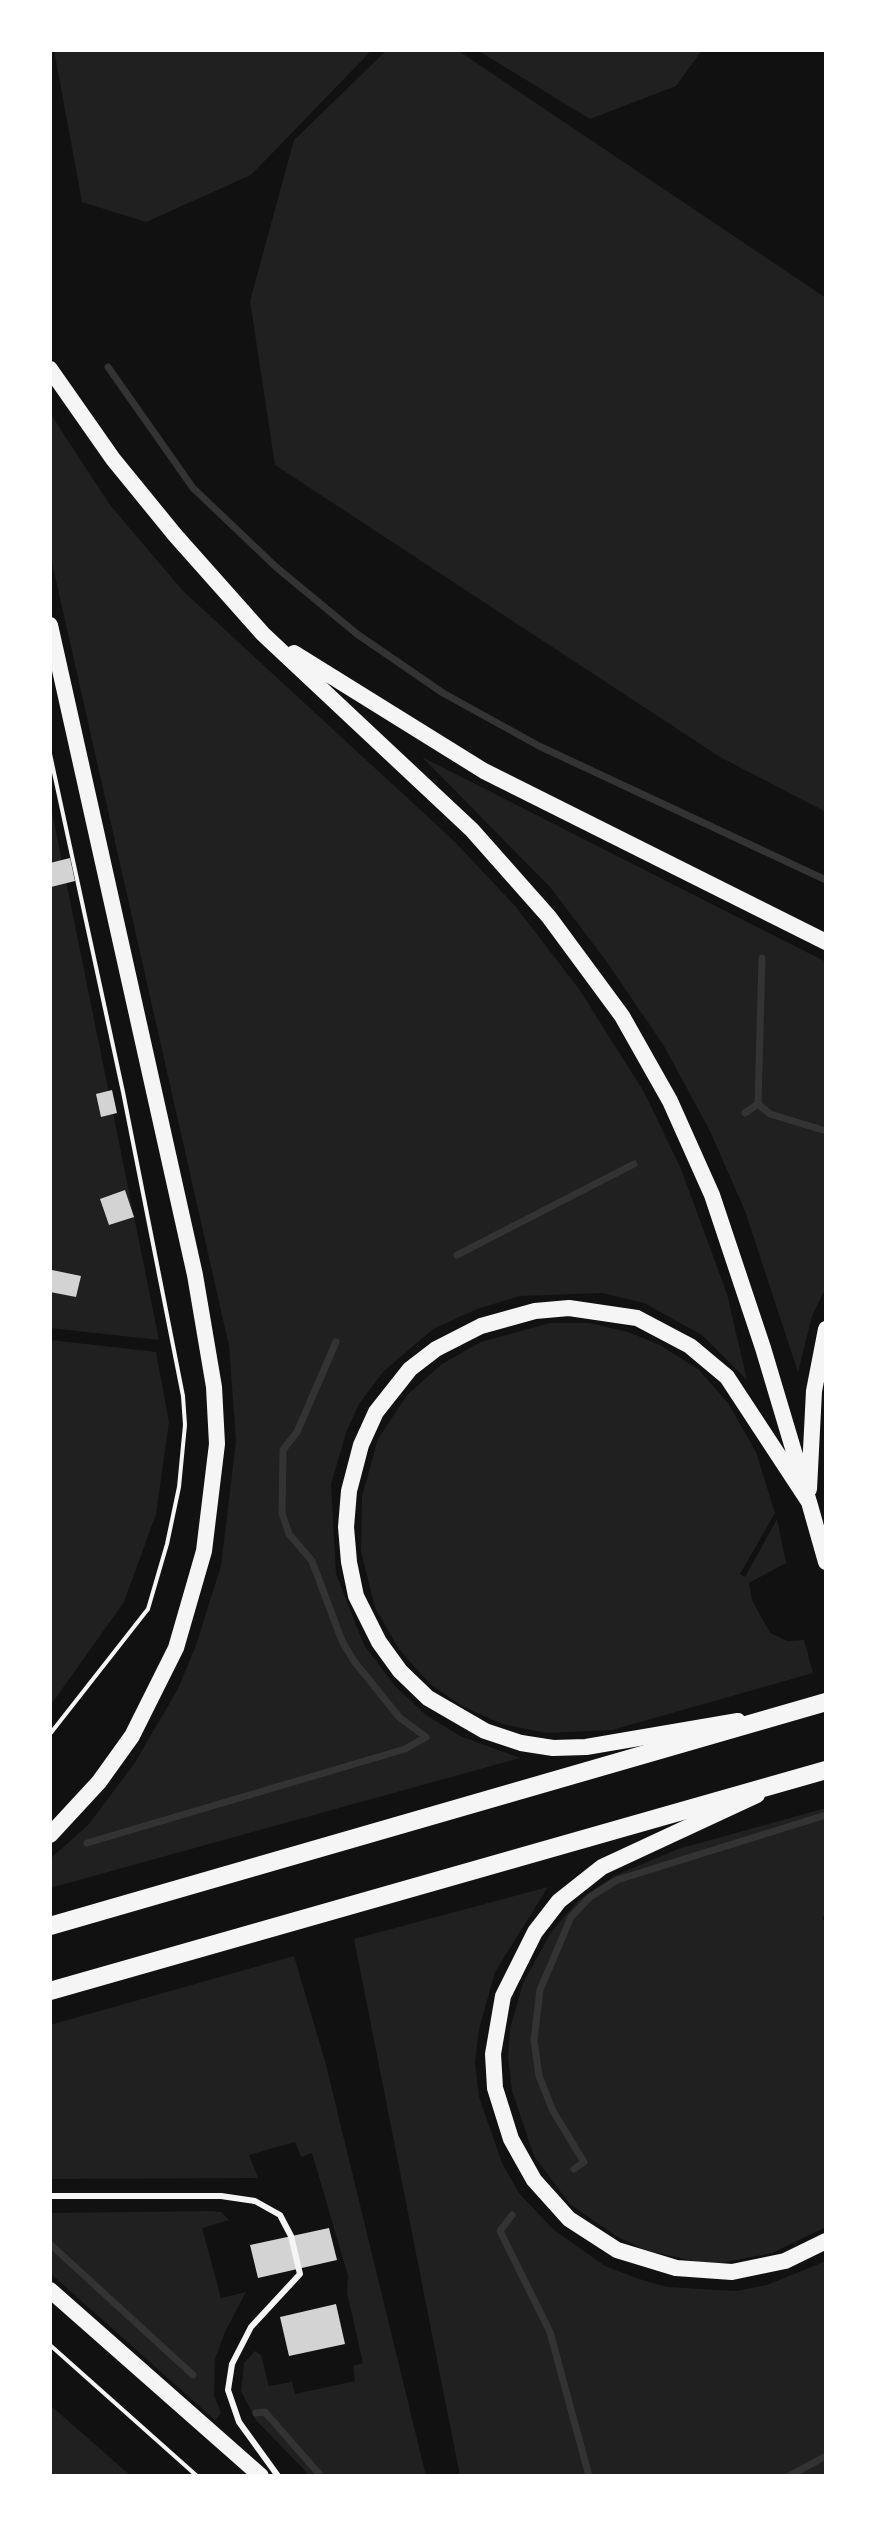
<!DOCTYPE html>
<style>
body{margin:0}
#map{position:relative;width:876px;height:2526px;overflow:hidden;background:#111;font-family:Rubik,sans-serif}
canvas{display:block}
.frame{position:absolute;inset:0;border:52px solid #fff;pointer-events:none}
</style>
<div id="map">
<canvas width="876" height="2526"></canvas>
<div class="frame"></div>
</div>
<script>
const ctx = document.querySelector('canvas').getContext('2d');
ctx.lineJoin = 'round';
function paint(path, color) { ctx.fillStyle = color; ctx.fill(path, 'evenodd'); }
const shape = rows => new Path2D(rows.map(r => 'M' + r).join(''));
function strokePath(path, color, width, dash) { ctx.strokeStyle = color; ctx.lineWidth = width; ctx.lineCap = dash ? 'butt' : 'round'; ctx.setLineDash(dash || []); ctx.stroke(path); }
paint(shape([
 [54,50,372,50,251,175,146,222,82,202],
 [387,50,457,50,826,298,826,812,720,757,275,465,250,301,294,140],
 [477,50,702,50,676,86,590,119],
 [50,413,110,505,183,591,454,841,516,907,579,989,644,1092,681,1169,727,1294,747,1380,702,1335,644,1303,602,1293,520,1296,477,1309,433,1329,383,1372,359,1404,347,1430,331,1484,336,1574,364,1645,396,1687,426,1715,460,1736,520,1758,50,1888,50,1859,89,1824,134,1764,178,1689,196,1645,221,1566,236,1441,229,1346,50,554],
 [422,757,826,962,826,1287,812,1316,798,1372,745,1211,710,1131,664,1046,607,962,550,887],
 [50,802,159,1340,50,1328],
 [550,1323,589,1323,628,1332,660,1345,699,1370,728,1403,756,1452,775,1513,740,1574,745,1577,777,1519,786,1563,749,1583,752,1600,770,1633,787,1641,804,1640,813,1673,612,1730,546,1733,502,1724,462,1706,429,1683,399,1649,375,1608,361,1551,362,1496,378,1439,407,1395,442,1364,481,1342],
 [50,1340,156,1352,169,1422,156,1514,124,1602,50,1706],
 [826,1808,826,1912,822,1919,826,1921,826,2227,772,2253,721,2263,698,2262,645,2250,616,2236,570,2204,534,2156,512,2091,508,2056,510,2029,523,1983,551,1932,580,1899,614,1876,678,1849],
 [548,1887,495,1972,479,2029,475,2062,479,2097,502,2163,519,2193,554,2230,605,2266,639,2279,667,2287,736,2291,767,2285,826,2261,826,2476,460,2476,354,1939],
 [294,1956,325,2061,426,2476,310,2476,256,2420,241,2391,244,2363,255,2351,261,2355,269,2386,292,2382,295,2394,355,2381,353,2366,363,2363,347,2293,348,2276,312,2153,301,2157,295,2142,249,2155,258,2178,50,2179,50,2025],
 [212,2211,221,2212,229,2220,202,2228,221,2298,246,2292,225,2332,215,2359,214,2395,221,2413,215,2420,50,2273,50,2213],
 [50,2405,131,2476,50,2476]
]), '#202020');
strokePath(shape([
 [108,367,193,488,276,567,357,634,443,693,539,746,826,880],
 [762,958,758,1104,770,1114,826,1131],
 [745,1113,758,1104],
 [457,1255,634,1164],
 [87,1843,405,1749,426,1737,399,1717,354,1661,342,1641,312,1561,289,1534,282,1513,283,1450,297,1432,336,1342],
 [574,2169,584,2162,553,2111,539,2076,534,2040,540,1990,571,1917,590,1897,617,1880,826,1815],
 [512,2215,500,2231,550,2332,589,2476],
 [50,2244,193,2375],
 [256,2413,265,2412,321,2476],
 [789,2476,826,2456]
]), '#333', 7);
paint(shape([
 [70,858,75,881,51,887,50,863],
 [112,1090,117,1113,101,1117,96,1094],
 [125,1190,134,1217,109,1225,100,1199],
 [52,1270,81,1276,76,1297,50,1292],
 [329,2228,337,2260,258,2278,250,2245],
 [336,2304,345,2344,289,2356,280,2317]
]), '#d3d3d3');
strokePath(shape([
 [50,754,123,1092,183,1396,185,1425,179,1487,167,1544,148,1609,50,1734],
 [50,2345,197,2476]
]), '#f5f5f5', 4);
strokePath(shape([
 [50,2196,221,2196,255,2201,280,2215,291,2236,300,2274,251,2327,232,2364,228,2390,239,2422,278,2476]
]), '#f5f5f5', 6);
strokePath(shape([
 [50,369,113,459,175,535,263,634,472,830,549,917,622,1016,670,1101,712,1195,763,1348,809,1502],
 [50,625,195,1275,214,1387,217,1444,204,1551,176,1648,132,1736,99,1782,50,1835],
 [294,653,484,771,826,942],
 [809,1489,814,1391,826,1329],
 [738,1721,586,1747,553,1748,521,1743,485,1731,428,1698,400,1671,379,1642,356,1596,349,1562,346,1527,349,1491,361,1445,376,1412,410,1369,436,1349,481,1326,535,1311,569,1308,637,1318,690,1346,727,1377,809,1502,826,1562],
 [757,1795,602,1867,559,1901,535,1932,503,1996,493,2054,495,2088,511,2139,534,2180,569,2219,617,2250,676,2268,732,2272,785,2261,826,2241],
 [50,2290,261,2476]
]), '#f5f5f5', 16);
strokePath(shape([
 [50,1926,826,1702],
 [50,1991,826,1770]
]), '#f5f5f5', 18);
</script>
